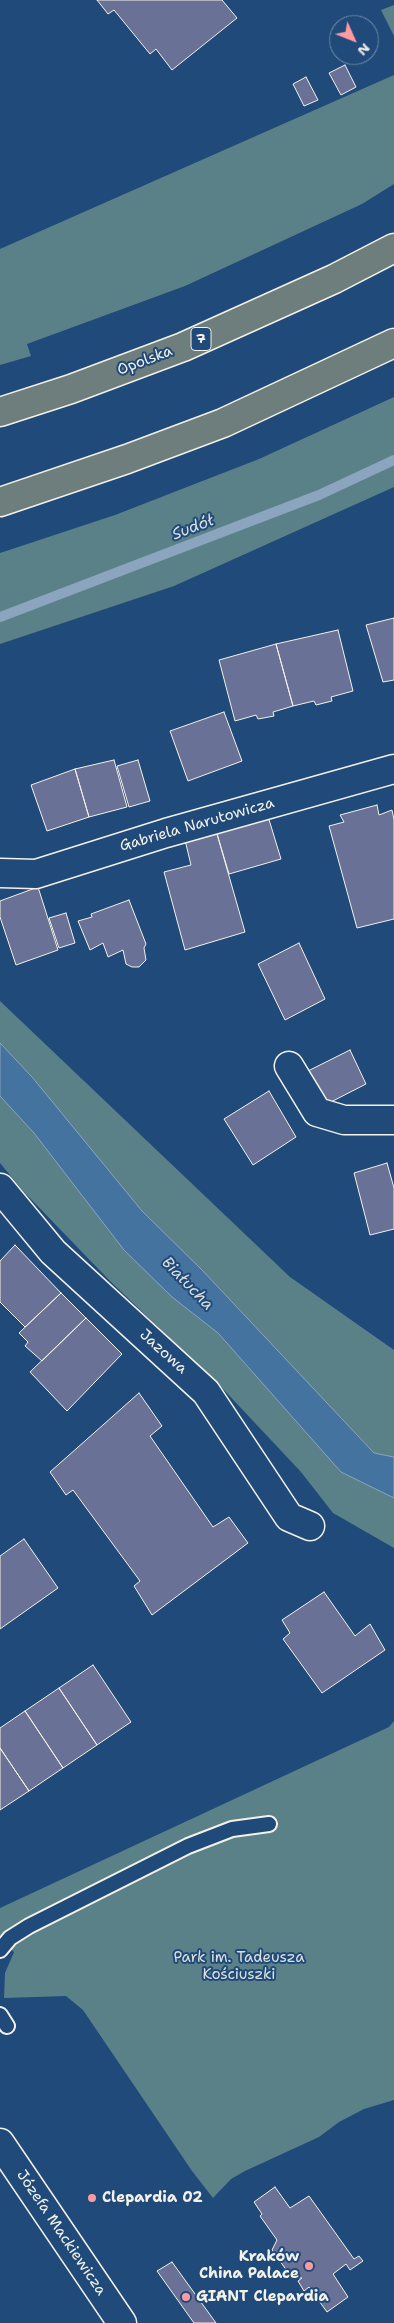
<!DOCTYPE html>
<meta charset="utf-8">
<style>
body{margin:0}
#map{position:relative;width:394px;height:2323px;overflow:hidden;background:#1f4a7a;font-family:"Shantell Sans",sans-serif}
canvas{display:block}
.north{position:absolute;left:329px;top:15px;width:50px;height:50px;box-sizing:border-box;background:#1f4a7a;border:1px solid #748da6;border-radius:50%;rotate:134deg;font-size:14px;font-weight:700;line-height:20px;text-align:center;color:#f4f1e8}
.north::after{content:'';display:block;margin:auto;width:18px;height:22px;background:#ff9aa2;clip-path:polygon(50% 0,100% 100%,50% 72%,0 100%)}
</style>
<div id="map">
<canvas width="394" height="2323"></canvas>
<div class="north">N</div>
</div>
<script>
const ctx = document.querySelector('canvas').getContext('2d');
ctx.lineJoin = 'round';
function paint(path, color) { ctx.fillStyle = color; ctx.fill(path, 'evenodd'); }
const shape = rows => new Path2D(rows.map(r => 'M' + r).join(''));
function strokePath(path, color, width, dash) { ctx.strokeStyle = color; ctx.lineWidth = width; ctx.lineCap = dash ? 'butt' : 'round'; ctx.setLineDash(dash || []); ctx.stroke(path); }
function label(font, color, halo, rows, align = 'center') {
  ctx.font = font + ' "Shantell Sans",sans-serif'; ctx.lineWidth = 4; ctx.setLineDash([]); ctx.textBaseline = 'middle'; ctx.strokeStyle = halo; ctx.fillStyle = color; for (const [text, x, y, turn = 0] of rows) {
    ctx.save(); ctx.translate(x, y); ctx.rotate((+turn || 0) * Math.PI / 180); ctx.textAlign = isNaN(turn) ? turn : align; if (halo) ctx.strokeText(text, 0, 0); ctx.fillText(text, 0, 0); ctx.restore();
  }
}
paint(shape([
 [394,5,394,36,381,10],
 [394,75,394,184,362,204,185,286,27,344,31,356,0,365,0,249],
 [394,397,394,487,174,586,0,644,0,553,115,515,259,459],
 [0,1001,290,1277,394,1350,394,1548,333,1513,301,1472,224,1390,110,1281,24,1192,0,1163],
 [394,1721,394,2100,364,2109,339,2122,319,2137,245,2171,231,2179,213,2198,192,2171,83,2010,66,1996,4,1998,5,1973,14,1952,0,1939,0,1908,389,1727]
]), '#5a8188');
const water = shape([
 [0,1043,32,1077,142,1211,202,1270,374,1453,394,1457,394,1498,341,1472,218,1333,172,1297,124,1250,34,1133,0,1096,0,1043]
]);
paint(water, '#4473a0');
strokePath(water, '#8aa5bd', 1);
strokePath(shape([
 [0,617,319,495,394,460]
]), '#8aa5bd', 10);
const building = shape([
 [97,0,222,0,237,18,172,70,156,49,150,54,114,10,108,14,97,0],
 [345,65,356,87,341,95,329,73,345,65],
 [306,77,318,100,304,106,293,84,306,77],
 [394,618,394,680,383,682,366,625,394,618],
 [338,630,353,691,331,697,332,701,316,705,314,701,293,706,276,644,338,630],
 [276,644,293,706,273,712,274,716,258,719,256,715,235,721,219,660,276,644],
 [224,712,242,761,188,781,170,731,224,712],
 [114,760,127,807,89,817,75,769,114,760],
 [138,760,150,801,129,807,117,766,138,760],
 [75,769,89,817,47,831,31,785,75,769],
 [377,805,379,815,392,810,394,820,394,919,357,928,329,826,344,822,340,815,377,805],
 [267,813,281,859,229,874,215,827,267,813],
 [217,834,245,932,185,950,164,872,191,865,185,840,217,834],
 [38,887,58,950,16,965,0,917,0,901,38,887],
 [129,900,146,944,144,948,146,960,139,967,132,967,126,964,123,950,108,957,103,943,90,950,78,921,92,917,91,914,129,900],
 [66,913,75,943,59,948,49,918,66,913],
 [299,943,325,999,285,1020,258,964,299,943],
 [350,1050,366,1084,327,1104,308,1071,350,1050],
 [269,1091,296,1137,253,1165,224,1119,269,1091],
 [387,1163,394,1188,394,1229,370,1235,354,1173,387,1163],
 [15,1245,61,1293,25,1327,0,1302,0,1261,15,1245],
 [61,1293,86,1318,42,1361,25,1346,28,1342,19,1333,61,1293],
 [86,1318,122,1354,67,1411,30,1372,86,1318],
 [139,1393,162,1426,150,1436,213,1527,229,1517,248,1543,152,1615,134,1586,140,1581,73,1490,66,1495,50,1472,139,1393],
 [24,1539,58,1588,0,1629,0,1556,24,1539],
 [324,1592,355,1636,370,1624,385,1650,322,1693,283,1639,290,1633,282,1620,324,1592],
 [93,1665,131,1722,97,1745,59,1688,93,1665],
 [59,1688,97,1745,63,1768,25,1711,59,1688],
 [25,1711,63,1768,29,1791,0,1748,0,1728,25,1711],
 [0,1748,29,1791,0,1810,0,1748],
 [275,2187,290,2208,309,2196,354,2259,359,2256,363,2261,350,2270,346,2264,333,2274,348,2297,327,2312,309,2287,304,2291,298,2281,302,2278,292,2278,272,2250,277,2240,260,2216,262,2214,254,2202,275,2187],
 [172,2262,216,2323,194,2323,157,2271,172,2262]
]);
paint(building, '#6a7196');
strokePath(building, '#f4f1e8', 1);
const service = shape([
 [0,1950,10,1938,29,1926,188,1846,232,1829,269,1824],
 [0,2015,7,2026]
]);
const minor = shape([
 [0,873,36,874,166,833,394,769],
 [289,1066,317,1112,344,1120,394,1120],
 [0,1188,53,1252,206,1392,289,1517,310,1526]
]);
const tertiary = shape([
 [0,2143,122,2323]
]);
const primary = shape([
 [0,412,71,389,183,347,334,279,394,248],
 [0,502,127,459,223,423,394,343]
]);
strokePath(service, '#f4f1e8', 18);
strokePath(minor, '#f4f1e8', 31);
strokePath(tertiary, '#f4f1e8', 31);
strokePath(primary, '#f4f1e8', 31);
strokePath(service, '#1f4a7a', 14);
strokePath(minor, '#1f4a7a', 28);
strokePath(tertiary, '#1f4a7a', 28);
strokePath(primary, '#6d7e7c', 28);
for (const [x, y, r, color] of [
 [92,2198,5,"#ff9aa2"],
 [309,2266,5,"#ff9aa2"],
 [186,2297,5,"#ff9aa2"]
]) { const dot = new Path2D(); dot.arc(x, y, r, 0, 2 * Math.PI); ctx.fillStyle = color; ctx.fill(dot); strokePath(dot, '#1f4a7a', 2); }
for (const [x, y, w] of [
 [201,339,20]
]) { const box = new Path2D(); box.roundRect(x - w / 2, y - 11.5, w, 23, 4); ctx.fillStyle = '#1f4a7a'; ctx.fill(box); strokePath(box, '#f4f1e8', 1); }
label('bold 14px', '#f4f1e8', null, [
 ["7",201,339]
]);
label('15px', '#f4f1e8', '#1f4a7a', [
 ["Opolska",145,361,-21],
 ["Gabriela Narutowicza",197,825,-16],
 ["Jazowa",163,1352,42],
 ["Józefa Mackiewicza",61,2233,56]
]);
label('15px', '#dde0da', '#1f4a7a', [
 ["Park im. Tadeusza",239,1958],
 ["Kościuszki",239,1975]
]);
label('bold 15px', '#f4f1e8', '#1f4a7a', [
 ["Clepardia 02",102,2198],
 ["Kraków",299,2257,"right"],
 ["China Palace",299,2274,"right"],
 ["GIANT Clepardia",196,2297]
], 'left');
label('italic 16px', '#dadedd', '#1f4a7a', [
 ["Sudół",193,528,-21],
 ["Białucha",187,1284,46]
]);
</script>
